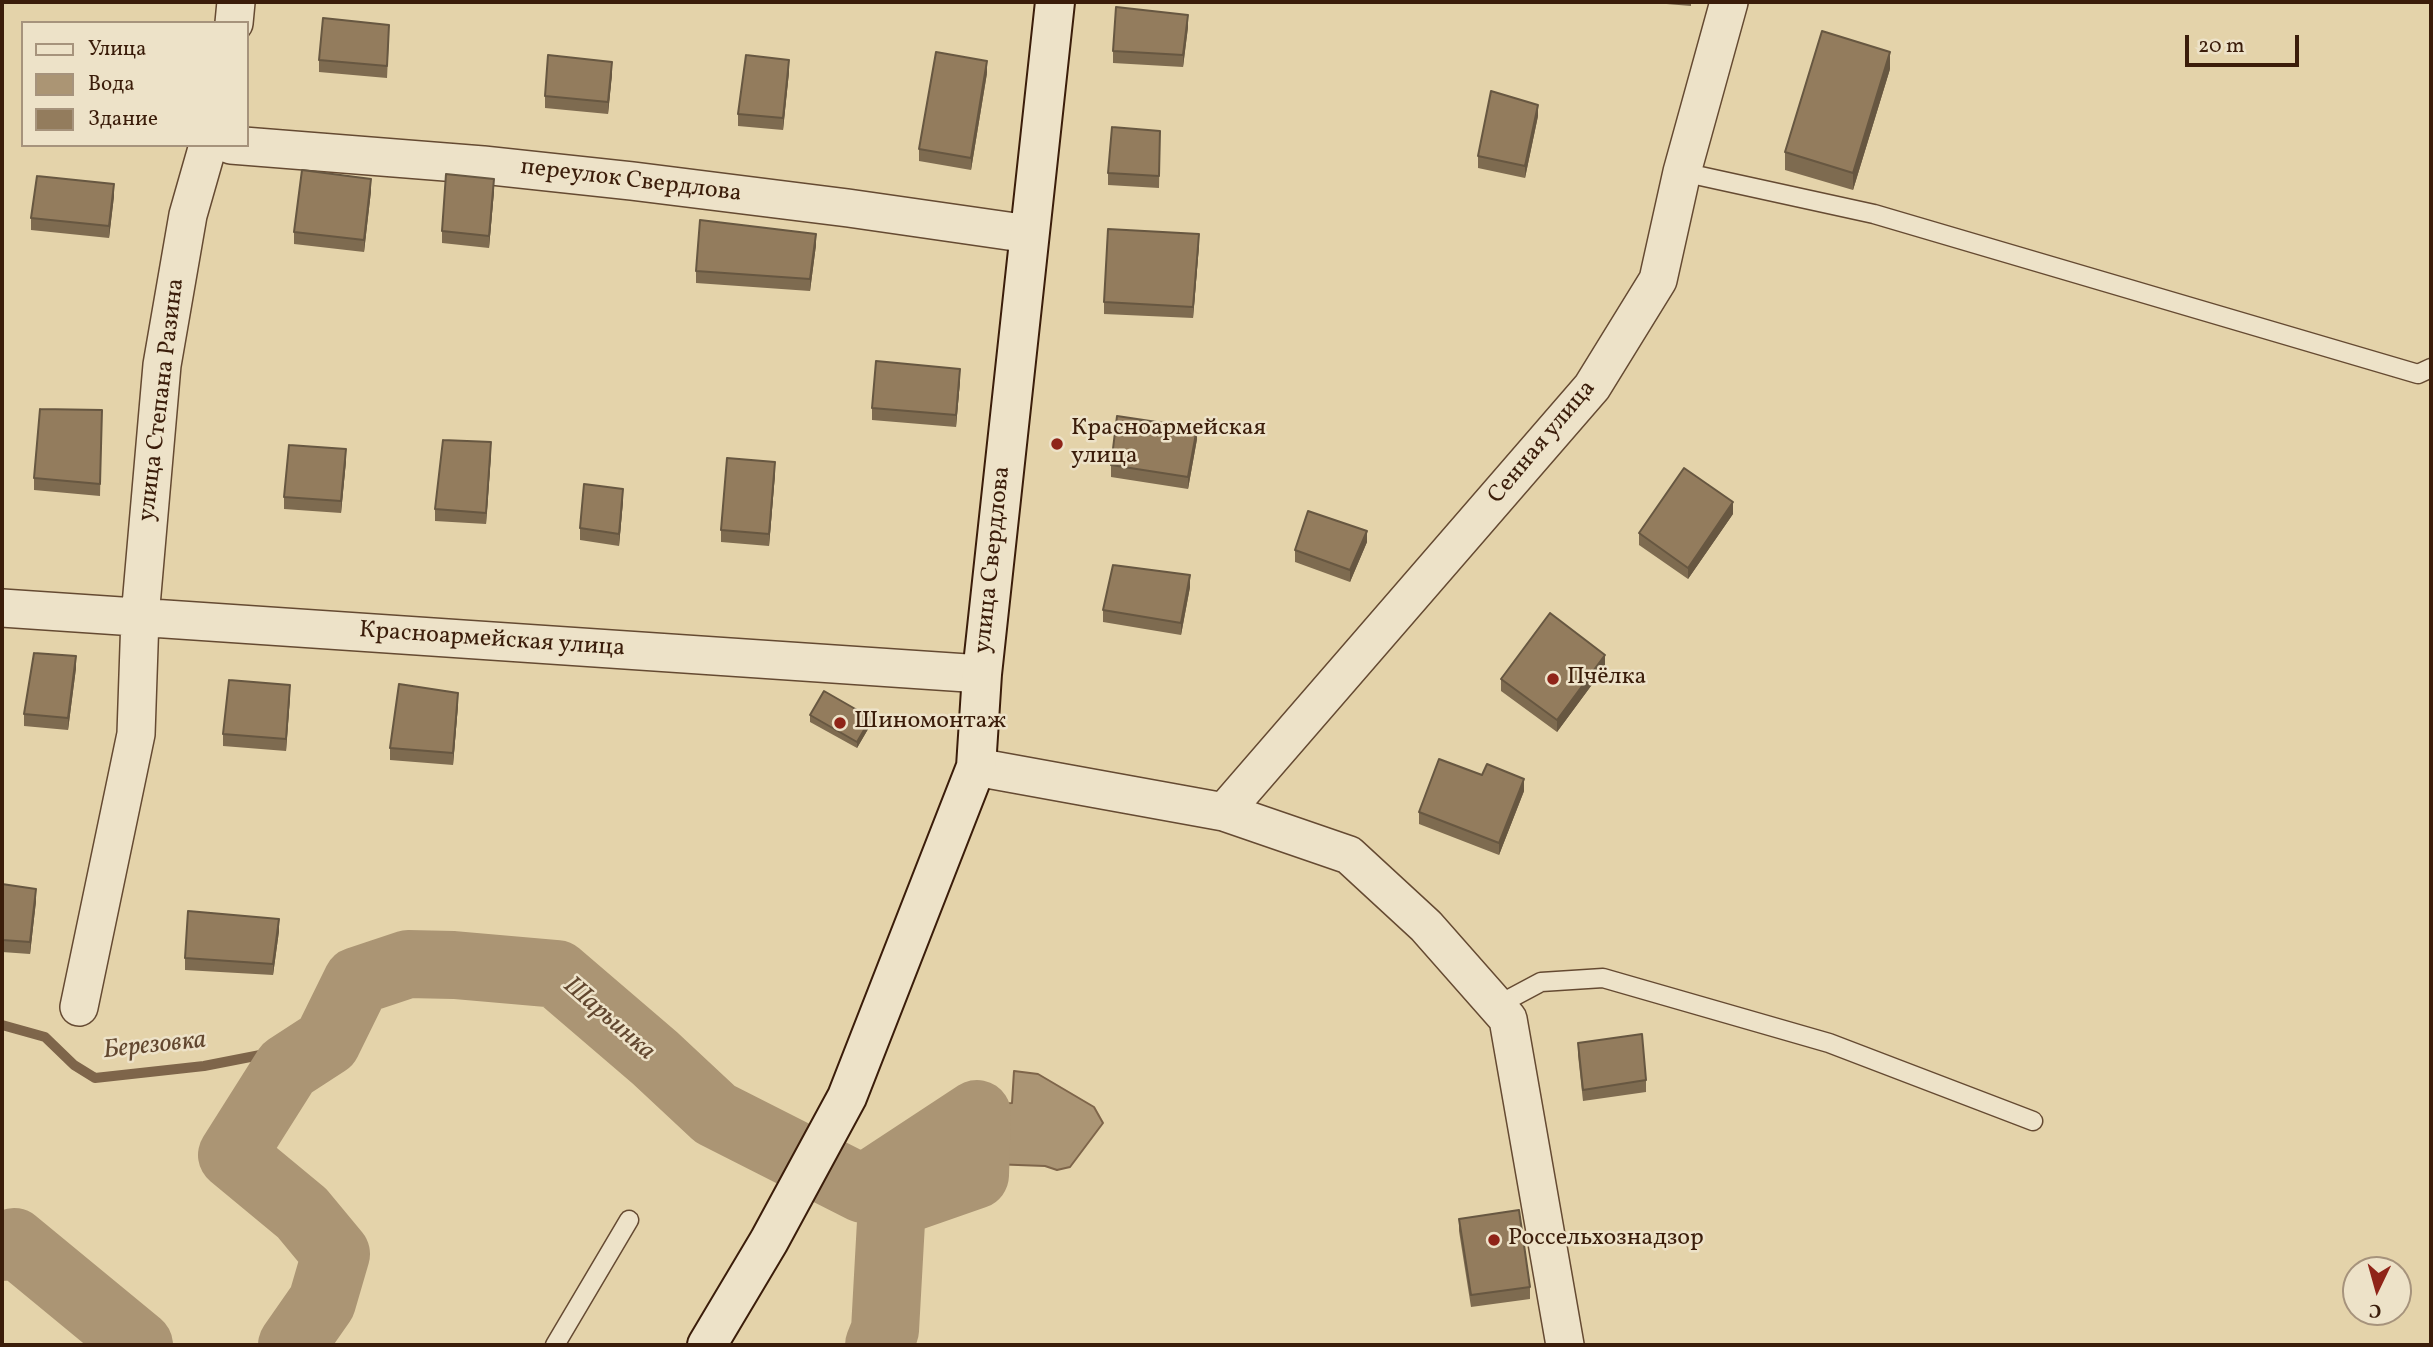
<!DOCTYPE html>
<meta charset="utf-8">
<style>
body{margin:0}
#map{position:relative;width:2433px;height:1347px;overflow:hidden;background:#e4d3aa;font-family:Vollkorn,serif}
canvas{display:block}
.frame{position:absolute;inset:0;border:4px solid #3b1d0a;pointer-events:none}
.legend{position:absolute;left:21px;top:21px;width:228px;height:126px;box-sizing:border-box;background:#ede2c8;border:2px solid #a6937c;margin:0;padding:9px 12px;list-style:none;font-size:21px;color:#3b1d0a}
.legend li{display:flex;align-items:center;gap:14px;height:35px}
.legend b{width:35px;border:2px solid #a6937c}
.north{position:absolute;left:2342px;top:1256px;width:70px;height:70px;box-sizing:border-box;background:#ede2c8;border:2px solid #a6937c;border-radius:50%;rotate:185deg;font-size:19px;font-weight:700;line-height:28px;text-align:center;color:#3b1d0a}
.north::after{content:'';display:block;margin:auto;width:24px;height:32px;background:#8f2418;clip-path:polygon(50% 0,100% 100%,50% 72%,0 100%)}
.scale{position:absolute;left:2185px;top:35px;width:114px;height:32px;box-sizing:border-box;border:4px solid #3b1d0a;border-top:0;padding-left:9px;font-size:21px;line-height:24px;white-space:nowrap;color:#3b1d0a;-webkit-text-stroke:5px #ede2c8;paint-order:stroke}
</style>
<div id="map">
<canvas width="2433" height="1347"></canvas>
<div class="frame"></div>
<ul class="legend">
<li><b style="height:9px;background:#ede2c8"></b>Улица</li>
<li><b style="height:19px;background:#ab9574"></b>Вода</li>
<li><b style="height:19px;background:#937c5d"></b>Здание</li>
</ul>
<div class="north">С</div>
<div class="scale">20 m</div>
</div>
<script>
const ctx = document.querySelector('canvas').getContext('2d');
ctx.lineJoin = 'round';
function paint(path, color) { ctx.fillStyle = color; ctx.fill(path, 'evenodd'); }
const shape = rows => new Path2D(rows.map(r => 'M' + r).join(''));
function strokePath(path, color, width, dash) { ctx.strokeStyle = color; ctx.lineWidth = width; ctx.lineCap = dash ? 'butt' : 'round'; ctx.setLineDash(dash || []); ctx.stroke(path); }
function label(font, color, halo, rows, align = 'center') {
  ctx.font = font + ' Vollkorn,serif'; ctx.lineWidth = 5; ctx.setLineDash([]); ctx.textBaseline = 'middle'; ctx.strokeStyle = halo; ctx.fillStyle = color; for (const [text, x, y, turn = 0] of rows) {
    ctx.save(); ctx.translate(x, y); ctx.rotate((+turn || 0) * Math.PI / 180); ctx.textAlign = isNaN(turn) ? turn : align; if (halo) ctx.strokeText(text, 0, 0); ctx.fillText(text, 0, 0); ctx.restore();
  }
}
const water = shape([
 [1014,1071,1038,1074,1094,1107,1103,1123,1070,1167,1057,1170,1045,1166,991,1164,965,1158,963,1133,983,1105,1012,1103,1014,1071]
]);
paint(water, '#ab9574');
strokePath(water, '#7e654a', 2);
strokePath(shape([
 [2,1025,45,1037,74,1065,95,1078,204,1066,327,1042]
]), '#7e654a', 10);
strokePath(shape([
 [2,1247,14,1242,139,1345],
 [292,1345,322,1302,336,1254,302,1213,232,1155,287,1068,327,1042,357,981,408,964,454,965,557,974,655,1058,715,1114,863,1189,977,1114,975,1175,892,1204,885,1330,879,1345]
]), '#ab9574', 68);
const service = shape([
 [1682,172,1874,214,2418,374,2431,368],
 [1496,1006,1541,982,1603,978,1829,1043,2033,1121],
 [555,1345,629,1220]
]);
const minor = shape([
 [234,23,236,2],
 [231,145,483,165,632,181,848,208,1029,234],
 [2,608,982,674],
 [976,767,1224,812,1349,855,1426,926,1508,1019,1565,1345],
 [1224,812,1592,387,1658,280,1682,172,1729,2],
 [79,1007,136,734,140,617,162,365,188,215,208,145]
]);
const secondary = shape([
 [707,1345,769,1241,847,1097,976,767,982,674,1055,2]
]);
strokePath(service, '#654a32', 21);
strokePath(minor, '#654a32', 40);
strokePath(secondary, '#3b1d0a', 42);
strokePath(service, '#ede2c8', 18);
strokePath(minor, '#ede2c8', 37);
strokePath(secondary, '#ede2c8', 38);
paint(shape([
 [1642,2,1691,2,1691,6],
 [1188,27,1183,67,1113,63,1113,51],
 [389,37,387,78,319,72,319,60],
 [1890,69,1853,190,1785,170,1785,152],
 [789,72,783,130,738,126,738,114],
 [987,73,971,170,919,161,919,149],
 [612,74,608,114,545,108,545,96],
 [1538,116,1525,178,1478,168,1478,156],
 [1160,131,1159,188,1108,185,1108,173],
 [371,191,364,252,294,244,294,232],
 [494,191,489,248,442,243,442,231],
 [114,196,109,238,31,230,31,218],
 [816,245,810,291,696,283,696,271],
 [1199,245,1193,318,1104,314,1104,302],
 [960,381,956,427,872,420,872,408],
 [102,410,100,496,34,490,34,478],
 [1197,439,1188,489,1111,477,1111,465],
 [491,454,486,524,435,521,435,509],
 [346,461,341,513,284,509,284,497],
 [775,474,769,546,721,542,721,530],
 [623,501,619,546,580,540,580,528],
 [1733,514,1688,579,1639,545,1639,533],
 [1367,542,1350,582,1295,562,1295,550],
 [1190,587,1181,635,1103,622,1103,610],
 [1605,667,1557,732,1501,691,1501,679],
 [76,668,68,730,24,726,24,714],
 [290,696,286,751,223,746,223,734],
 [458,705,453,765,390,760,390,748],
 [810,715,871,724,857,748,810,722],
 [1524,791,1499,855,1419,824,1419,812],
 [2,884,36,901,30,954,2,952],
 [279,931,273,975,185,970,185,958],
 [1578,1043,1646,1080,1646,1092,1583,1101,1578,1055],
 [1459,1219,1530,1287,1530,1299,1471,1307,1459,1231]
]), '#7e6b50');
paint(shape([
 [1188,15,1188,27,1183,67,1183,55],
 [1890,52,1890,69,1853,190,1853,173],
 [789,60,789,72,783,130,783,118],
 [987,61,987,73,971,170,971,158],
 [612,62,612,74,608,114,608,102],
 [1538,105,1538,116,1525,178,1525,166],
 [371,179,371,191,364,252,364,240],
 [494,179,494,191,489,248,489,236],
 [114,184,114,196,109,238,109,226],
 [816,234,816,245,810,291,810,279],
 [1199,234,1199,245,1193,318,1193,307],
 [960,369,960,381,956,427,956,415],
 [1197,428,1197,439,1188,489,1188,477],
 [491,442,491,454,486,524,486,513],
 [346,449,346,461,341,513,341,501],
 [775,462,775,474,769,546,769,534],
 [623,489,623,501,619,546,619,534],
 [1733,502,1733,514,1688,579,1688,568],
 [1367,531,1367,542,1350,582,1350,570],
 [1190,575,1190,587,1181,635,1181,623],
 [1605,655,1605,667,1557,732,1557,720],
 [76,656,76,668,68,730,68,718],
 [290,685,290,696,286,751,286,739],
 [458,693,458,705,453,765,453,753],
 [871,718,871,724,857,748,857,742],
 [1524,779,1524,791,1499,855,1499,843],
 [36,889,36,901,30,954,30,942],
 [279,919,279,931,273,975,273,964]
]), '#675741');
const building = shape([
 [1116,7,1188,15,1183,55,1113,51,1116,7],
 [323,18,389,25,387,66,319,60,323,18],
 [1822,31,1890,52,1853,173,1785,152,1822,31],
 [936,52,987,61,971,158,919,149,936,52],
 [548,55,612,62,608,102,545,96,548,55],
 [746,55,789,60,783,118,738,114,746,55],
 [1491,91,1538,105,1525,166,1478,156,1491,91],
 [1112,127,1160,131,1159,176,1108,173,1112,127],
 [302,170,371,179,364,240,294,232,302,170],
 [446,174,494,179,489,236,442,231,446,174],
 [37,176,114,184,109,226,31,218,37,176],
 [700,220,816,234,810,279,696,271,700,220],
 [1108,229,1199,234,1193,307,1104,302,1108,229],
 [876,361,960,369,956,415,872,408,876,361],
 [40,409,102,410,100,484,34,478,40,409],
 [1117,416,1197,428,1188,477,1111,465,1117,416],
 [443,440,491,442,486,513,435,509,443,440],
 [289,445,346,449,341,501,284,497,289,445],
 [727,458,775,462,769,534,721,530,727,458],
 [1684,468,1733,502,1688,568,1639,533,1684,468],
 [584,484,623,489,619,534,580,528,584,484],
 [1308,511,1367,531,1350,570,1295,550,1308,511],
 [1113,565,1190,575,1181,623,1103,610,1113,565],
 [1550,613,1605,655,1557,720,1501,679,1550,613],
 [34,653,76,656,68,718,24,714,34,653],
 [229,680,290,685,286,739,223,734,229,680],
 [399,684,458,693,453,753,390,748,399,684],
 [824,691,871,718,857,742,810,715,824,691],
 [1439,759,1482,775,1487,764,1524,779,1499,843,1419,812,1439,759],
 [2,884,36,889,30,942,2,940,2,884],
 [188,911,279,919,273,964,185,958,188,911],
 [1642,1034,1646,1080,1583,1090,1578,1043,1642,1034],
 [1519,1210,1530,1287,1471,1295,1459,1219,1519,1210]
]);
paint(building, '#937c5d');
strokePath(building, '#675741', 2);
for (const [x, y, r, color] of [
 [1057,444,7,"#8f2418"],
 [1553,679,7,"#8f2418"],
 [840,723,7,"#8f2418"],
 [1494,1240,7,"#8f2418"]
]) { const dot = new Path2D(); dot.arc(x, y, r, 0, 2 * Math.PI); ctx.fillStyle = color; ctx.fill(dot); strokePath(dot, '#ede2c8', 2.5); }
label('24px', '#3b1d0a', '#ede2c8', [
 ["переулок Свердлова",631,182,7],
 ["улица Степана Разина",163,400,-83],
 ["Сенная улица",1543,443,-50],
 ["улица Свердлова",994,560,-84],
 ["Красноармейская улица",492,641,4]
]);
label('24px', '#3b1d0a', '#ede2c8', [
 ["Красноармейская",1071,430],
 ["улица",1071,458],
 ["Пчёлка",1567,679],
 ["Шиномонтаж",854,723],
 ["Россельхознадзор",1508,1240]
], 'left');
label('italic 26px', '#62472f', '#ede2c8', [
 ["Шарьинка",608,1020,41],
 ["Березовка",155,1047,-6]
]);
</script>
